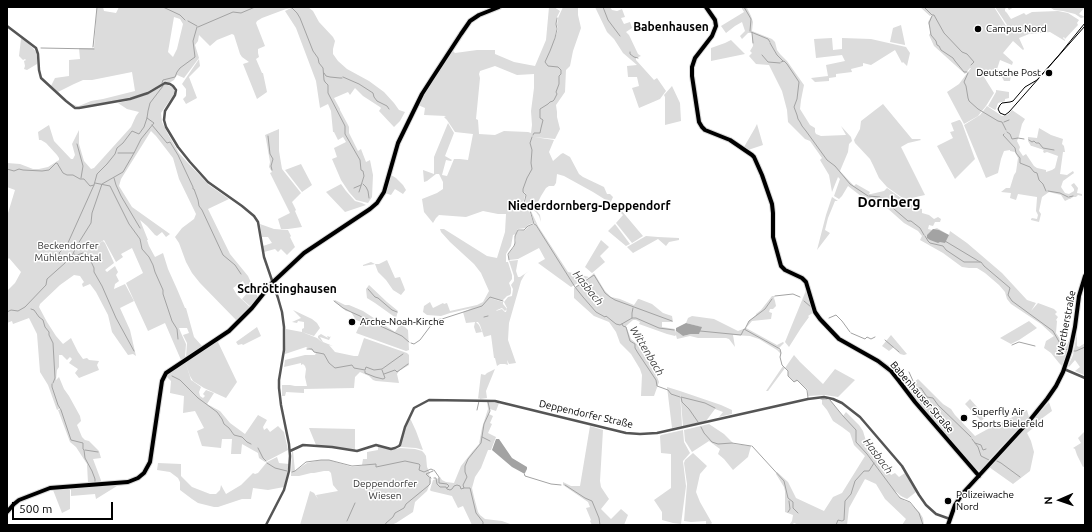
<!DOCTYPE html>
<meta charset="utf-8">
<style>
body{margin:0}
#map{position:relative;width:1092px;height:532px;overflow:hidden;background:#fff;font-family:Ubuntu,sans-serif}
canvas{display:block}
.frame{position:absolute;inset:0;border:8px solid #000;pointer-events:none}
.north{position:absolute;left:1040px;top:480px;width:40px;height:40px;-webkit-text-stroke:3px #fff;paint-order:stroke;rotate:268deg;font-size:11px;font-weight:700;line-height:16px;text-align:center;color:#000}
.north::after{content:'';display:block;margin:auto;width:14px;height:18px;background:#000;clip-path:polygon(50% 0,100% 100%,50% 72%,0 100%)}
.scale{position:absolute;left:12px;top:502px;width:101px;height:18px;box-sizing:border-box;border:2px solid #000;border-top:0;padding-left:5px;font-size:12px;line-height:14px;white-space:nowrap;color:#000;-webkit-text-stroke:3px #fff;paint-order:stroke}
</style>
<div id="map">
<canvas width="1092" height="532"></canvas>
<div class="frame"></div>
<div class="north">N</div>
<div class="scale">500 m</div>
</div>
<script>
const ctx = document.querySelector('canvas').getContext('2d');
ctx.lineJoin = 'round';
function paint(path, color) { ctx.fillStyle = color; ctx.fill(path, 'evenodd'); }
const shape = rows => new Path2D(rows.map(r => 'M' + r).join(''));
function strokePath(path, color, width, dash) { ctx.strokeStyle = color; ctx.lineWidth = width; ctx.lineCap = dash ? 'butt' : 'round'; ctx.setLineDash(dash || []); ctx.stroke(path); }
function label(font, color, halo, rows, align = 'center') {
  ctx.font = font + ' Ubuntu,sans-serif'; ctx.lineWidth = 3; ctx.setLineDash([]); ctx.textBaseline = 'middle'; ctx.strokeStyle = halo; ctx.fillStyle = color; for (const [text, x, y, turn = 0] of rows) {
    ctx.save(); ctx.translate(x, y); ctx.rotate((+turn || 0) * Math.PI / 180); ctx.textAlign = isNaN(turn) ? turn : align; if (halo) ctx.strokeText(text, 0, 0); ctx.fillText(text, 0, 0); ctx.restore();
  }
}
paint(shape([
 [97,7,103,7,104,11,116,13,119,7,308,7,313,11,319,22,333,37,335,41,333,49,333,54,338,61,347,69,369,81,384,92,394,103,399,110,405,112,400,121,394,127,379,111,381,108,380,107,363,96,355,88,350,95,348,92,334,98,340,109,340,110,347,123,349,127,349,133,358,151,361,149,366,162,370,160,373,175,372,197,368,203,356,200,349,192,341,180,332,159,337,157,334,148,346,142,343,137,338,140,334,132,333,132,331,111,328,104,320,108,316,81,296,28,285,11,291,8,286,9,262,18,257,21,256,23,265,46,258,49,258,53,259,57,256,59,262,73,263,73,267,92,257,99,243,64,249,62,242,57,240,54,234,35,232,34,217,40,210,46,199,35,198,41,195,45,199,58,184,78,177,75,174,80,169,83,168,85,172,87,174,89,174,94,161,113,162,122,168,134,179,153,187,162,209,185,229,199,208,209,230,254,248,276,258,298,251,307,242,299,248,292,243,281,233,288,237,295,250,307,237,321,200,283,192,273,186,262,179,243,175,237,182,228,194,219,196,214,179,179,173,158,156,136,151,131,121,179,119,186,132,207,170,234,166,237,162,232,157,236,155,235,147,226,140,220,148,240,147,240,149,246,155,257,163,253,168,269,177,289,185,308,186,308,194,337,202,346,186,357,187,343,183,335,189,333,187,328,179,328,181,333,186,344,185,358,181,360,165,323,148,331,126,283,143,273,132,248,121,254,123,257,116,262,104,240,93,247,103,241,105,243,114,263,105,270,107,272,115,266,118,272,116,275,119,281,115,284,114,289,125,284,134,301,120,308,130,330,136,356,133,354,128,355,112,332,108,315,96,292,90,284,83,287,82,284,84,282,80,276,74,275,60,285,40,304,39,307,47,322,56,336,63,344,71,338,78,352,83,359,87,358,89,360,99,361,97,365,99,370,79,378,75,373,78,369,69,363,72,359,70,357,67,360,62,355,59,355,59,352,59,367,57,370,56,380,59,377,64,389,69,396,80,416,81,421,77,425,82,437,85,440,89,441,99,451,101,458,93,459,102,483,88,483,87,464,76,447,70,442,58,410,61,409,60,408,57,410,48,385,40,372,37,334,29,318,13,324,12,321,7,323,7,291,15,283,21,272,9,258,7,260,7,214,8,213,15,190,7,187,7,163,20,164,33,169,39,169,48,167,59,160,59,158,57,155,46,143,41,140,39,140,38,132,49,125,54,141,71,159,73,159,75,155,72,144,79,130,79,144,84,161,91,169,94,168,131,127,136,116,139,112,127,109,118,103,131,100,145,95,151,92,154,88,143,94,128,99,79,107,75,106,70,103,77,106,79,106,91,101,103,99,135,91,132,72,92,80,83,80,74,84,58,92,51,86,55,78,69,76,69,60,80,59,79,48,94,48],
 [174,17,180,19,183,24,177,49,173,57,168,52],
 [549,7,554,7,560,11,556,19,556,31,554,42,545,60,554,42,558,29,557,25,558,18,563,7,578,7,578,15,581,28,573,51,570,66,566,70,565,92,556,105,557,112,557,117,560,129,555,139,534,137,554,140,549,152,553,161,561,154,563,153,570,157,579,174,583,177,604,187,607,194,610,194,613,197,610,204,609,204,609,202,593,192,564,176,557,174,556,183,554,186,549,186,546,188,541,196,536,206,536,210,540,215,541,222,539,216,536,212,533,210,531,211,538,226,568,272,589,277,571,287,538,263,545,259,539,248,518,259,509,260,509,253,514,247,516,240,515,236,518,231,525,230,529,226,535,224,544,238,534,222,529,207,525,205,526,195,525,193,524,192,525,195,523,204,525,206,528,207,533,222,533,223,528,225,526,228,518,229,516,234,513,235,511,246,506,254,506,262,508,262,512,275,512,279,509,283,511,288,511,293,510,295,507,296,502,301,490,298,503,302,503,304,507,309,505,311,502,308,497,310,496,311,502,309,505,312,506,312,507,308,504,302,508,297,512,296,513,289,511,285,514,281,514,276,509,261,518,260,516,271,518,277,520,277,529,271,525,274,521,281,509,323,508,340,516,363,509,364,507,360,508,365,505,364,500,364,497,366,495,358,494,358,491,335,484,337,480,325,478,322,476,322,479,325,482,332,476,333,474,327,475,322,466,323,463,312,472,308,450,313,441,316,427,315,423,312,424,306,430,302,433,308,443,303,444,304,447,303,450,311,477,305,483,302,489,291,481,273,474,264,450,242,441,232,440,229,444,229,487,256,497,258,505,232,506,214,498,214,483,211,466,217,439,215,436,218,433,223,424,212,422,199,437,193,443,189,443,182,439,174,436,174,427,181,424,182,423,170,434,174,434,157,448,123,454,133,445,156,452,160,451,161,446,160,442,175,447,176,454,159,460,159,468,160,473,134,455,132,447,120,444,117,446,116,424,115,425,108,418,105,424,94,452,50,455,53,477,50,495,50,495,54,514,62,535,66,546,40],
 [495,66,517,75,534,74,534,88,531,111,532,125,531,133,528,132,504,131,495,135,479,134,478,120,476,119,480,78,479,74,480,71],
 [595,7,610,7,612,10,617,11,622,9,625,17,621,18,624,24,630,22,632,28,626,32,629,35,638,54,641,56,636,58,636,60,654,80,657,78,666,91,660,99,639,108,632,88,639,86,637,77,628,77,627,66,637,65,623,53,614,39,607,32],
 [741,7,748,7,747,8,751,16,753,22,752,31,772,39,775,42,777,50,780,54,787,61,804,85,801,100,800,109,810,125,815,128,815,132,816,134,821,136,846,135,841,126,851,137,852,141,849,144,848,152,840,171,854,186,856,184,870,192,869,194,871,194,884,191,887,188,904,200,908,201,914,207,922,209,922,213,929,215,934,219,938,217,941,219,940,222,935,222,933,226,929,225,928,229,932,230,934,229,937,228,949,235,950,231,967,243,1002,273,1027,300,1036,303,1031,311,1038,303,1054,309,1057,312,1055,314,1058,317,1056,320,1057,321,1056,333,1066,347,1072,334,1065,360,1066,354,1062,366,1059,363,1051,353,1044,348,1046,341,1054,336,1041,324,1011,304,1007,299,1005,292,999,285,985,273,977,268,969,268,962,267,943,253,920,240,922,236,918,231,904,223,877,199,868,199,866,200,848,186,842,196,839,199,834,196,840,179,838,177,832,192,829,175,820,160,822,158,810,141,805,139,788,122,787,110,782,91,769,65,756,64,749,56,752,53,750,51,753,46,752,33,748,33,742,39,740,36,745,31,742,22,735,26,726,33,721,26,744,12],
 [920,7,994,7,1006,26,1007,25,995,7,1009,7,1009,8,1014,7,1009,10,1007,7,1005,9,1005,11,1007,13,1011,19,1024,13,1026,15,1032,12,1058,11,1068,13,1079,20,1077,23,1078,25,1065,39,1064,37,1063,38,1065,40,1065,41,1050,32,1029,34,1019,38,1024,49,1023,50,1013,41,1003,53,1013,62,1012,65,1000,60,997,69,1011,75,1010,81,1004,81,1000,73,996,76,995,75,994,77,991,73,984,77,994,93,986,106,978,116,964,124,947,92,959,84,971,68,970,68,965,74,934,46,929,35,931,32,928,22,932,15,930,16],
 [1052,7,1085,7,1079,14,1085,17,1081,18,1075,14,1063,11,1054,10,1051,8],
 [901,25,905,44,905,45,890,42,893,28],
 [22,38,33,48,36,52,37,58,37,64,27,70,24,69,25,66,24,61,26,60,25,59,23,60,19,56,21,39],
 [832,38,833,50,842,49,842,38,871,39,906,47,910,53,907,66,903,62,902,63,895,50,871,65,863,63,863,66,851,69,852,72,836,74,836,77,829,78,829,81,815,82,811,78,828,76,826,65,845,61,842,55,816,58,814,39],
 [731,40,745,54,711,61,711,48,725,43],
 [199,59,200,66,189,77,197,98,186,104,183,99,186,96,186,89,182,84],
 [672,86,680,103,681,121,665,125,665,97,664,95],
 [996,90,1009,92,1009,98,1005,99,1005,101,998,103,996,109,995,110,988,106,996,92],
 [883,104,912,139,920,139,921,140,908,143,901,147,925,195,907,199,904,199,887,187,879,178,873,165,870,159,855,143,854,140,860,129,861,121],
 [987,106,1002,116,1007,115,1012,110,1025,119,1022,124,1019,136,1017,141,1020,147,1019,150,1023,156,1026,154,1034,166,1037,168,1046,170,1046,172,1052,170,1055,168,1058,156,1047,152,1044,153,1043,151,1044,150,1032,146,1031,146,1028,141,1028,137,1037,138,1039,128,1051,135,1063,139,1062,144,1064,146,1065,152,1063,152,1060,174,1067,175,1073,171,1074,173,1063,181,1061,187,1065,193,1069,194,1074,191,1074,189,1071,185,1074,183,1078,188,1077,193,1082,194,1082,196,1078,195,1076,197,1073,197,1070,199,1069,199,1065,201,1061,195,1049,192,1042,197,1039,211,1041,214,1039,222,1031,220,1031,219,1032,218,1037,219,1038,215,1036,211,1037,198,1037,197,1018,194,1016,200,1010,198,1011,193,1001,192,1006,188,1010,188,1014,175,1016,172,1018,158,1015,152,1010,151,1010,150,1004,151,1001,159,998,173,986,178,964,125,980,115],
 [959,120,960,120,962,123,975,159,955,179,937,146,953,138,950,132,954,131,951,123],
 [757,124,763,145,748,150,744,147,755,128],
 [279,129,279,151,282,169,301,193,292,202,296,210,295,211,302,227,288,229,281,229,278,219,290,213,270,173,272,172,269,167,270,162,266,139,265,135],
 [301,164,312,185,302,192,285,170],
 [391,175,396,178,403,185,406,190,403,194,395,189,391,195,385,193],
 [341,184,346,191,355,201,362,203,366,205,345,212,326,192],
 [832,197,838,201,835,201,828,218,825,230,830,233,817,250,826,215],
 [621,210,643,236,632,243,616,223,623,215,620,212],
 [260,224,274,229,288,230,291,236,290,237,295,247,287,255,281,249,278,252,275,249,264,252,263,246,272,243,268,237,262,237],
 [615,224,630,244,626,246,608,231],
 [646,236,658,237,679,238,679,240,669,242,666,246,658,239,633,253,627,247],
 [601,240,609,247,600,256,605,262,592,273,585,267],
 [387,260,395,278,400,277,404,287,405,290,401,295,393,290,386,280,378,272,375,264,363,266,363,265,371,262,375,264,379,264],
 [594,273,605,291,611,297,620,299,634,305,638,299,639,299,652,304,663,313,672,316,673,322,662,322,662,327,675,329,676,333,676,331,683,336,691,334,699,334,701,327,686,323,688,318,692,316,714,319,738,331,746,328,749,321,756,315,756,314,761,310,772,296,775,296,774,298,775,301,776,306,773,309,770,309,769,312,772,313,771,319,752,321,746,328,777,345,783,342,784,343,778,349,781,351,781,355,780,357,780,353,777,350,759,339,750,336,733,335,735,347,729,339,726,338,698,338,690,336,677,339,676,335,675,336,667,334,639,324,640,322,636,320,633,320,626,326,631,339,637,344,647,360,653,367,659,382,654,396,641,396,642,375,640,369,631,354,620,343,616,332,609,322,594,316,574,298,574,288,588,279],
 [369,285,387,302,398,311,396,318,375,303,367,298,366,289],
 [807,288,814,312,808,316,809,317,801,328,789,347,785,342],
 [335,300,345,305,349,305,363,311,395,332,401,323,408,330,409,350,406,351,356,333,361,322,356,320,351,312,346,311,334,301],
 [293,310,312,319,317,323,320,328,314,336,302,332,302,329,304,328,304,322,298,321,297,323,292,322,301,318],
 [1029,321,1037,328,1019,340,1011,344,1000,338],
 [257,327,261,336,243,345,242,344,238,345,236,342],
 [286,329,302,332,317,338,323,343,318,338,318,336,321,334,328,338,327,336,330,337,331,336,329,340,320,337,323,342,333,346,329,345,335,352,354,356,358,356,364,338,407,353,409,355,409,365,399,371,397,374,399,383,376,381,373,380,369,376,360,372,355,377,354,388,304,389,304,393,286,392,285,396,282,396,282,385,290,385,295,386,307,386,305,377,306,369,305,366,303,364,301,365,301,363,284,367,285,360,305,355,315,355,316,353,306,347,285,354],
 [1077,333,1077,346,1079,347,1085,343,1085,374,1084,375,1075,371,1080,367,1075,360,1069,367,1068,366,1073,355],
 [891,335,907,354,904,355,900,354,894,347,889,351,882,346],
 [217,340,237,382,226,398,204,388,193,381,190,376,185,361],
 [794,355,800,362,823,384,835,369,855,380,838,397,825,395,808,396,808,390,798,381,794,382,788,376,788,371,785,368,768,391,766,391,783,366,785,368],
 [185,361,191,380,201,387,199,392,200,396,203,398,205,396,203,394,206,390,214,393,207,404,220,411,230,423,245,434,258,415,267,420,263,427,264,430,267,428,270,432,278,426,284,432,288,450,265,462,259,458,258,453,242,444,241,454,231,454,232,439,222,439,221,448,202,446,197,431,204,428,195,411,183,413,184,396,170,393,171,381,165,375],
 [495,369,486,391,487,398,480,399,479,398,478,399,481,374,485,375,487,373],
 [918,379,943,404,951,409,955,415,975,436,986,430,1027,410,1029,417,991,458,988,461,989,463,981,471,979,471,974,467,922,408,904,385,914,382],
 [667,387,680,391,682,426,672,428],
 [680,391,721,405,732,410,732,414,719,417,723,412,715,409,706,421,683,426],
 [822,399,830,400,843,416,846,412,859,425,863,431,866,441,891,475,895,473,899,477,905,473,916,492,907,499,901,496,895,491,897,495,905,501,909,502,920,513,923,518,924,525,902,525,906,519,885,499,876,484,865,479,849,508,847,525,799,525,794,523,792,525,789,525,792,521,793,515,785,512,785,491,784,487,776,474,777,472,788,482,796,498,824,511,833,497,842,493,865,456,854,445,850,433,842,427,833,421,827,410,822,404],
 [970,399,986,417,981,421,965,404],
 [487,402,499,403,496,411,490,409,489,414,493,416,490,423,492,424,488,433,496,437,491,450,488,450,481,468,475,477,472,488,474,497,478,512,480,515,485,519,502,521,513,525,472,525,463,506,458,508,452,496,431,491,430,490,433,480,437,479,440,477,442,480,446,482,454,483,461,466,472,452,479,444,482,428,488,409],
 [1049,402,1052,411,1033,425,1033,420],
 [410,418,416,431,423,450,416,448,401,447,400,445,405,428],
 [709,424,724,434,734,444,751,446,748,457,733,470,724,459,718,454,720,449,709,441,692,452,687,444,685,441,684,430],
 [1029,424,1033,428,1027,433,1031,441,1034,452,1030,471,1013,484,989,467,995,462],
 [590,426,603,430,600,481,601,487,609,499,601,509,611,519,621,509,628,515,624,525,592,525,590,521,591,520,586,508,590,507,588,502,563,485,563,482,571,486,580,486],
 [309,428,355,429,355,450,316,445],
 [683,430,684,442,690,453,683,461,686,486,681,524,673,523,662,520,662,512,654,500,671,488,671,454,661,453,660,436,661,435],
 [1085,431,1085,466,1083,467,1077,455,1075,449,1073,448,1081,443,1078,438],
 [378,446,393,450,400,448,415,449,422,451,424,453,426,456,427,467,430,473,429,475,431,477,430,480,431,481,427,491,415,502,413,512,396,523,391,525,300,525,310,491,314,493,318,499,316,495,338,491,333,485,331,473,329,471,324,471,314,473,311,473,299,476,291,476,292,452,293,451,295,471,307,463,321,460,329,460,352,467,360,466,370,464,362,465,363,459,367,459,367,452,378,450],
 [693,453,707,466,700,474,696,492,700,502,712,523,710,525,706,525,706,521,691,522,684,521,687,484,684,463,685,460],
 [277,457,279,463,289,464,284,487,268,490,253,488,251,499,242,499,218,507,214,507,198,503,192,499,180,490,180,482,178,478,170,472,157,470,158,463,181,464,181,476,192,487,210,494,216,494,220,490,221,485,226,494,241,485,253,473,255,474,258,473,267,462],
 [132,482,130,484,117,486,96,499,95,494,71,496,71,487],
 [68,489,70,490,70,509,62,513,53,490]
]), '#dcdcdc');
paint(shape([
 [933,229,939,230,949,235,945,243,940,242,938,243,930,240,927,238,927,235],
 [686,323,702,327,699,334,691,334,683,336,676,331,676,328],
 [496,439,499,439,512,458,527,467,527,469,525,473,523,473,512,467,492,450]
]), '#a3a3a3');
strokePath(shape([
 [163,7,180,15,185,20],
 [290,7,291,8],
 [603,7,608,20,620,36],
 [744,7,751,19,750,31],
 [924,7,932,15,934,15,944,33,962,52,967,54,974,62,971,65],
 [292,8,297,13,300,18,313,51,318,58,319,63,323,68,324,80,325,82,328,85,328,93,345,126,345,134,360,160,361,170,363,171,364,176,359,192],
 [932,16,929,23,931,35,936,41,937,45,939,46,941,50,953,58,955,61,964,72,967,72],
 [188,21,197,26],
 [198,27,233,12,241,13,255,7],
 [751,32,768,39,770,42],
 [752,33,753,43],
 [770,43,777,55,783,61],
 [93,47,97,7],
 [41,48,94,49],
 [630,52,630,54,634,57,638,58],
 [762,55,768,62,780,63],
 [781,62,784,61,787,64,799,82,797,99,794,107,797,115,798,119,800,122,802,126,806,131,827,160,835,166,850,184,868,196],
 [324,73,326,76,330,77,340,78,342,78],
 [968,73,964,82,966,86,968,98,969,101,978,109,998,121,1002,122,1006,130],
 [343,77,359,84,373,93,374,97,377,101,387,106,389,109],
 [162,83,163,80,175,77,177,72,180,68,195,57,193,41,197,27],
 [1004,122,1009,120],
 [152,125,167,143,170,142,178,155,193,187,193,189,194,189,198,200,199,206,202,210,223,255,235,265,241,274],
 [1007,132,1010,134,1012,139,1018,138,1024,139],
 [1004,134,1003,135,1015,148,1016,153,1020,158,1020,163,1030,167,1034,172,1037,173,1039,180,1043,184,1046,191],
 [533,135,534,133,540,133,541,128,543,120,540,118,540,109,548,104,550,102,553,101,554,100,557,94,556,92,559,84,559,76,561,74,561,70,558,67,548,66,545,62,550,51,555,38,557,29,556,24,557,18],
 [268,136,270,154,273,159,271,166,272,170],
 [532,137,530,143,532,150,531,163,532,169,527,178,523,189,523,192,526,195,524,204,526,206,529,207,534,224,536,225,575,287,583,297,596,312,605,317,606,316,616,324,620,325,632,318,636,318,659,328,674,330],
 [1029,140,1032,142,1034,141,1036,143,1039,143,1043,148,1054,150],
 [77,144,83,166,81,178],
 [118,153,134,153,141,139,154,123,147,118],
 [7,169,14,171,19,169,23,170,42,171,49,170,56,163,57,163,63,173,67,175,73,175,80,179,84,179,90,186,94,185],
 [114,178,116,185,121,196,140,228],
 [95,183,110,186,129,224,140,239,142,249,149,257,153,265,155,272,163,290,163,294,172,321,177,329,178,339],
 [363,184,366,187,368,191,369,198],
 [354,188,361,185],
 [1048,191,1060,193,1068,197],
 [869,196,880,197,908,221,911,221,920,228,924,235],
 [1069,197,1073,196],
 [925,236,928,241,930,243,943,246,946,250,964,262,981,262,984,266,1010,288,1008,295,1012,301,1053,331,1062,347,1067,350],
 [945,241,980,262],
 [74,254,77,255,83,253,88,255,94,268,94,272,102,286,116,318,134,351],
 [509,260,508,254,514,246,515,243,515,236,518,230,524,230,528,226,533,224],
 [65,263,73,254,76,247,91,223,92,213,102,184,123,172,134,153],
 [576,287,594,275,605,293,610,297,615,300,672,321],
 [368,289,375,297,378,298,392,310,397,312],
 [775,296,793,294,800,297],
 [334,301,343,308,351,312,360,316,363,318,369,319,376,324,402,336,409,342],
 [804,301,811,307],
 [31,309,34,310,39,317,43,320,45,327,49,332,49,335,53,343,55,378,53,383],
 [7,312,11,310,18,311,25,307,46,285,47,279,65,263,59,253,67,245,94,185,97,174,107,164,115,154,117,148,123,143,132,131,139,134,144,127,147,118,148,111,150,103,163,86],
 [484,317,488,316],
 [632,318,632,313,633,308],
 [829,318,836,315,842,321,850,332],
 [442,319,482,306,490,297,503,301],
 [622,324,623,326,626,327,630,341,635,344,635,348,638,353,656,380,657,386,668,390,671,394,680,397],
 [745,329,749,321,765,309,772,299],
 [700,331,741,335,744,329,780,349,781,353,780,357,782,365,788,371,788,376,794,382,797,380,807,390,808,398],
 [851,333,865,339,867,337,871,339,875,337],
 [885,340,899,352],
 [411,343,414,344,420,340,432,324,436,320,441,319],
 [1012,345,1019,342,1035,346],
 [307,349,312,349,314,352,324,354,329,363,335,368,352,365,354,368,365,370,366,367,374,370,382,369,403,354],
 [1074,351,1076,351,1085,347],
 [365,371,365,373,375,377,383,379,385,378,382,370],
 [909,372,913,381],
 [384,374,395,370,397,372,408,364],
 [172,376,180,380,198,398,217,412,222,419,224,424,229,428,234,435,242,437,247,442,251,444],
 [914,382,916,388,921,388,927,397,933,398,938,405,971,437],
 [52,384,52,387,58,405,61,410,71,440,83,443,83,449,84,450,85,458,92,471,95,479,95,482],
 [821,399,827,399],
 [830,400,843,416,856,430,856,442,867,454,896,493,900,498,910,502,919,513,923,525],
 [477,410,479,401],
 [698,422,689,409,682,402,681,397,705,403,715,408],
 [701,427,704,433,712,442,718,444,732,443,751,446],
 [482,437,490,441],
 [972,439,978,447,981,456,989,460],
 [975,443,981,445,983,450,986,449],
 [752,446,784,481,788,498,793,502,793,508,798,513],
 [258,448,263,458,266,461],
 [85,450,98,452],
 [995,460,1001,463,1020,477],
 [267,463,275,468,287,471],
 [434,470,439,477,439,483,447,484,449,486,447,488],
 [292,472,295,471,306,462,321,460,329,460,352,466,376,464,376,467,405,461,419,464,420,465,419,470,424,472,431,469,433,470],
 [524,473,525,476,551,484,561,485],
 [429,477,426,474,433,471],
 [434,478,436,478,437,484,440,487,446,487,447,489,450,490,452,489,454,486,457,485,460,486,461,489,464,488,463,485,467,477,465,472,465,466,468,459,481,443,484,424,490,411,488,402],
 [565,485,585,498,592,501,599,518,600,525],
 [464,488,470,488,476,513,483,522,483,525],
 [788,512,790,509,789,501],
 [347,521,355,503],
 [385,525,386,523,393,517,395,513,404,508,406,504,428,486,430,484,430,477,431,478],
 [836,525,838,520,842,521,844,520,845,501,851,494,855,481,864,471,869,471,874,463]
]), '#a3a3a3', 1);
const major = shape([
 [706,7,715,20,716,26,712,36,695,58,692,67,692,76,699,122,702,127,705,130,730,140,752,155,754,157,762,175,772,204,773,213,773,237,781,266,785,270,802,278,806,282,815,312,820,319,839,339,878,361,891,371,899,381,915,402,979,476],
 [7,512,14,504,19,500,50,488,128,482,138,478,144,473,150,462,162,381,166,373,229,331,252,308,272,283,304,253,370,209,377,203,384,192,398,143,422,94,431,80,461,34,470,21,479,15,499,7],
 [948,525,955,505,963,493,1030,420,1047,399,1056,386,1063,372,1070,351,1075,327,1079,296,1085,276]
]);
strokePath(major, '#dbdbdb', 6);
strokePath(shape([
 [7,26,36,48,38,54,39,70,41,78,66,101,75,108,79,108,130,99,148,93,165,83,170,84,173,86,176,90,175,95,165,111,164,120,166,127,178,147,190,162,208,182,242,206,254,216,258,222,264,257,278,298,282,312,284,327,284,350,279,380,279,388,281,405,289,444,290,456,289,471,284,490,266,525],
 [1064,369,1085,378],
 [290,451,303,445,332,447,357,451,376,445,391,449,395,448,399,446,400,445,405,427,414,408,429,400,495,401,626,433,640,434,657,433,808,399,824,397,833,399,842,403,860,417,902,466,919,495,926,505,936,514,950,519]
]), '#555', 2.5);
strokePath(major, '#000', 4);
strokePath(shape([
 [1085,23,1059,55,1037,80,1025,87,1013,101,1010,102,1002,103,1000,105,998,109,1000,113,1005,115,1009,112,1085,26]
]), '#000', 1);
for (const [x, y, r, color] of [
 [978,29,4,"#000"],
 [1049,73,4,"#000"],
 [352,322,4,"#000"],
 [964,418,4,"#000"],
 [948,501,4,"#000"]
]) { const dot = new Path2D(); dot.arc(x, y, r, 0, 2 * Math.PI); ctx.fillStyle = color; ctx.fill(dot); strokePath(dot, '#fff', 1.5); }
label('10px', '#000', '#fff', [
 ["Campus Nord",986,29],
 ["Deutsche Post",1041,73,"right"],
 ["Arche-Noah-Kirche",360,322],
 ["Superfly Air",972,412],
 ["Sports Bielefeld",972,424],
 ["Polizeiwache",956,495],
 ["Nord",956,507]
], 'left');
label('10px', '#333', '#fff', [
 ["Beckendorfer",68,246],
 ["Mühlenbachtal",68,258],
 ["Deppendorfer",385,484],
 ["Wiesen",385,496]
]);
label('10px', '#000', '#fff', [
 ["Wertherstraße",1066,323,-79],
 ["Babenhauser Straße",922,397,49],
 ["Deppendorfer Straße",586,414,13]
]);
label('italic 11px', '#444', '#fff', [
 ["Hasbach",588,288,51],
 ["Wittenbach",647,351,59],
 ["Hasbach",878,456,53]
]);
label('bold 12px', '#000', '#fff', [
 ["Babenhausen",671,27],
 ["Niederdornberg-Deppendorf",589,206],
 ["Schröttinghausen",287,289]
]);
label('bold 14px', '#000', '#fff', [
 ["Dornberg",889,202]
]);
</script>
